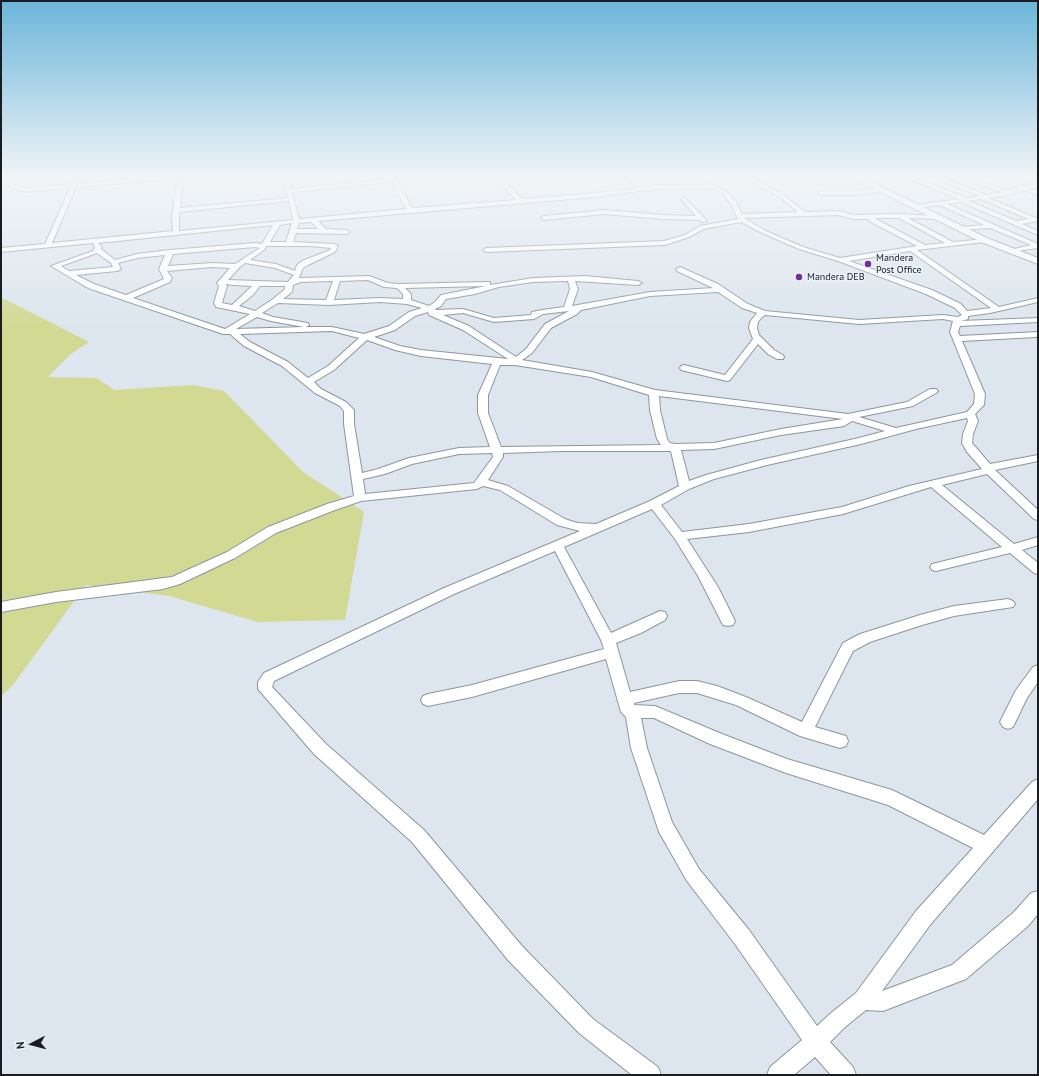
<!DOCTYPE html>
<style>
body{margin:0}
#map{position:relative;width:1039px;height:1076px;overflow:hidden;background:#dde6ee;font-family:"PT Sans",sans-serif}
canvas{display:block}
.frame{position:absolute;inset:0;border:2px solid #1a1d20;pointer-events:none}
.north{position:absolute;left:12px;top:1024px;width:40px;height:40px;-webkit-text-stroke:3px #eaf3fb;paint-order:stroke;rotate:264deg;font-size:11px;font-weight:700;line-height:16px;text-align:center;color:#1a1d20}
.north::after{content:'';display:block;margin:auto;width:14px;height:18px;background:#1a1d20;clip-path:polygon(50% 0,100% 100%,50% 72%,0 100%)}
</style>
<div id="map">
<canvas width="1039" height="1076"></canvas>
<div class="frame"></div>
<div class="north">N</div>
</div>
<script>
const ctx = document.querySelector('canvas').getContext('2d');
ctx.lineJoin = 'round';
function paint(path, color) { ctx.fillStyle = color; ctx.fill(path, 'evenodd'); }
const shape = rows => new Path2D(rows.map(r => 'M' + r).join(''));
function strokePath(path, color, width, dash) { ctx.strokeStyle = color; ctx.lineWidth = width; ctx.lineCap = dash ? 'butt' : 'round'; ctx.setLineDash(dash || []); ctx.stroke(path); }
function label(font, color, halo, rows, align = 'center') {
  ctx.font = font + ' "PT Sans",sans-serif'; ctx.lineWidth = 3; ctx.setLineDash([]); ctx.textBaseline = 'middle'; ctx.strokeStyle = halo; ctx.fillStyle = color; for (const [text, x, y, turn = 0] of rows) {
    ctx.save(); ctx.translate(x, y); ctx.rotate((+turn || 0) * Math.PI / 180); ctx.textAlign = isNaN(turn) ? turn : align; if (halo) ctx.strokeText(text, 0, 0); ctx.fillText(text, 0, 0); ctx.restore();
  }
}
paint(shape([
 [1,299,5,299,89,342,72,353,48,377,96,378,115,390,193,385,224,391,303,472,364,512,345,620,258,622,169,596,86,585,12,686,1,696]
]), '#d1d992');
const minor = shape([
 [4,176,10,176,14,185,26,188,72,184,75,176,81,176,77,184,165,176,192,176,183,178,180,208,288,198,282,176,288,176,291,189,391,179,389,176,395,176,412,208,516,200,494,176,500,176,522,199,595,193,638,188,624,176,630,176,644,187,656,185,703,185,690,176,696,176,704,182,725,190,736,202,742,214,798,212,777,195,757,185,747,176,753,176,761,183,781,193,805,212,839,211,854,215,898,214,938,216,940,217,940,219,908,218,953,242,986,239,987,240,984,242,917,250,999,307,1038,298,1038,302,990,313,968,316,968,319,961,321,1038,318,1038,322,960,326,958,332,960,336,1038,332,1038,336,1036,337,962,341,985,394,984,405,975,414,978,421,973,434,972,443,990,464,1038,455,1038,461,995,470,1038,510,1038,520,1034,519,987,474,942,485,1014,544,1038,537,1038,545,1022,550,1038,563,1038,574,1034,573,1010,553,936,571,932,570,930,567,932,564,1002,547,931,487,843,514,749,532,687,539,718,587,735,621,733,625,728,626,723,625,698,576,675,539,652,509,564,547,611,633,660,611,665,612,667,616,665,620,641,633,616,643,630,692,679,681,697,681,717,686,746,697,802,722,843,643,860,634,920,615,954,606,1008,599,1013,601,1015,604,1013,607,954,616,922,625,870,642,853,651,815,727,846,736,848,741,846,746,840,748,800,736,736,705,697,693,679,693,634,703,634,705,655,706,722,734,787,759,892,790,984,835,1032,782,1038,779,1038,799,930,925,882,991,952,965,1014,912,1031,893,1038,891,1038,914,1028,926,966,979,883,1011,866,1010,845,1027,830,1042,853,1067,856,1075,831,1075,815,1057,794,1075,767,1075,770,1067,802,1040,735,944,687,881,659,832,631,748,626,717,621,712,606,659,472,697,428,706,423,704,421,700,423,696,428,694,472,685,604,649,601,640,555,551,454,594,274,681,272,687,326,744,424,830,522,946,593,1019,658,1067,661,1075,632,1075,579,1033,508,960,412,842,314,754,258,689,258,682,264,673,444,588,580,531,557,525,500,490,483,486,477,489,361,501,335,510,276,533,235,558,180,584,163,589,56,602,1,612,1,602,56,592,172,577,227,552,268,527,327,504,354,496,344,424,344,411,340,406,315,393,282,366,244,346,230,334,223,334,88,288,51,266,93,251,95,247,93,243,1,252,1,248,45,244,70,188,26,192,10,187,4,176],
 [177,179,172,217,173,231,52,243,76,187,177,179],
 [392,182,406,209,299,219,292,192,392,182],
 [711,188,721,192,731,204,738,219,700,226,685,235,664,241,486,248,483,250,486,252,665,245,689,237,704,229,741,222,762,233,799,249,838,261,926,294,955,308,962,315,958,317,943,315,859,320,765,311,748,304,718,284,680,267,676,269,677,271,713,288,650,292,572,306,578,289,575,281,638,285,642,283,638,281,585,276,533,278,490,285,490,282,487,282,399,284,388,283,369,276,299,278,303,268,308,265,335,252,338,246,335,244,293,242,296,233,347,234,350,232,347,230,326,229,318,221,595,197,656,189,711,188],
 [289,201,293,220,179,231,179,212,289,201],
 [838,215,854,219,868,219,871,222,917,246,840,258,803,247,766,231,744,218,838,215],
 [874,218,899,218,945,243,925,245,874,218],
 [311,222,318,229,297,229,299,223,311,222],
 [292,223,286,242,270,242,280,225,292,223],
 [273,225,262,244,255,243,170,250,137,254,115,260,101,249,102,247,98,243,273,225],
 [267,246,310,246,331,248,330,250,302,261,297,265,295,271,276,264,250,260,264,250,267,246],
 [255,247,260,248,235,264,212,263,168,266,173,254,255,247],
 [910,251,991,308,967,311,961,304,932,290,849,261,910,251],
 [97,253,111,263,113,267,69,271,61,266,97,253],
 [165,255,159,269,164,279,126,295,94,284,76,275,117,271,121,269,118,263,137,258,165,255],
 [245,263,275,268,294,275,288,282,228,280,239,268,245,263],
 [212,267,230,268,217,283,219,286,214,303,216,307,250,314,225,329,133,298,170,282,172,278,167,271,212,267],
 [368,280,384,287,397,288,403,294,403,299,380,298,334,300,340,281,368,280],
 [333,281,326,300,283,299,292,292,293,285,301,282,333,281],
 [568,281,570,289,564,307,542,310,532,312,531,315,494,318,463,309,436,310,435,309,441,306,446,299,475,294,499,287,533,282,568,281],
 [226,284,233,285,252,286,232,305,222,303,227,286,226,284],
 [260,286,285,286,285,289,273,299,255,311,239,306,253,295,260,286],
 [486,286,441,295,435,302,429,306,411,300,411,294,405,288,486,286],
 [718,292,742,308,757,313,750,322,749,328,753,339,725,375,684,365,681,366,680,368,681,370,727,381,730,380,758,344,768,354,777,359,783,359,784,357,783,355,774,350,759,335,757,328,758,322,762,317,765,315,859,324,943,319,953,321,950,332,975,394,974,404,967,412,896,428,859,417,913,406,936,393,938,391,936,389,930,389,907,402,848,414,655,390,592,372,522,360,532,353,551,328,577,314,581,310,650,296,718,292],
 [380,302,407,304,422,308,409,312,389,326,364,334,332,327,306,327,309,325,308,323,273,317,262,313,278,303,329,305,380,302],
 [569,311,545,324,526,349,516,357,469,326,443,315,463,313,494,322,534,319,543,314,569,311],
 [428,312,429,315,463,330,508,359,421,350,400,346,374,337,395,330,415,316,428,312],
 [257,317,271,321,304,327,236,329,257,317],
 [332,331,359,338,328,366,308,378,288,362,250,342,240,334,332,331],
 [367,340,395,350,421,356,492,364,478,395,478,413,490,447,459,448,409,458,378,469,362,473,354,424,354,410,346,402,321,389,314,382,334,370,367,340],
 [500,365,515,365,591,377,649,395,650,410,657,439,661,445,501,447,488,413,488,395,500,365],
 [659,396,843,419,781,429,714,443,675,444,670,443,667,439,660,410,659,396],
 [967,418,968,421,963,434,962,443,967,452,982,469,909,486,842,507,749,524,682,532,661,505,689,489,714,479,767,465,861,444,916,429,967,418],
 [852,421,885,431,859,438,761,460,706,475,689,481,681,450,714,449,781,435,844,426,852,421],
 [561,451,671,451,679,486,650,501,596,524,577,523,565,519,508,486,488,480,503,457,503,453,561,451],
 [492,453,493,457,474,483,365,494,363,479,385,474,412,464,459,454,492,453],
 [641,718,654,718,710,744,786,773,888,805,973,848,916,911,856,993,831,1013,817,1026,749,930,699,869,672,822,647,748,641,718],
 [902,176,910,176,967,198,979,196,930,176,938,176,986,195,1001,192,958,176,967,176,1007,191,1035,184,1016,176,1025,176,1038,181,1038,187,1008,195,989,198,1038,219,1038,221,1022,224,1038,231,1038,235,961,202,947,204,1038,244,1038,248,1010,252,1010,250,1031,245,990,228,959,230,959,228,961,227,984,225,940,205,914,208,913,207,916,205,959,199,902,176],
 [981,199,1028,219,1016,221,969,201,981,199],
 [881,188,884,190,883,191,854,195,821,195,818,193,821,191,854,191,881,188],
 [684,197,706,220,706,222,702,222,700,220,663,219,604,214,544,220,541,218,544,216,604,210,663,215,696,216,681,199,684,197],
 [1038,665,1038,682,1027,698,1013,727,1008,729,1003,727,1000,722,1016,690,1033,667,1038,665]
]);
const major = shape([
 [986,176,997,176,1038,191,1038,195,986,176]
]);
const highway = shape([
 [848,176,859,176,987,238,1038,258,1038,264,981,242,848,176]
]);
strokePath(minor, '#8d969d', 2);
strokePath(major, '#8d969d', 2);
strokePath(highway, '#8d969d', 2);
paint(minor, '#fff');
paint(major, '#fff');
paint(highway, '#fff');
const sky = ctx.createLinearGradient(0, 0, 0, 327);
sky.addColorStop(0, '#6bb5da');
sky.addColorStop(0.54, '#f0f4f7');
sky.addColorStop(1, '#f0f4f700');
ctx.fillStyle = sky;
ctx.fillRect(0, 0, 1039, 327);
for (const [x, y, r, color] of [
 [868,264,4,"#742da0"],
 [799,277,4,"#742da0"]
]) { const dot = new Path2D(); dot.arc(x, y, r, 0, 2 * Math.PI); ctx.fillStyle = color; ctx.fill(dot); strokePath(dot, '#eaf3fb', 1.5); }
label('10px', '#1a1d20', '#eaf3fb', [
 ["Mandera",876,258],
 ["Post Office",876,270],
 ["Mandera DEB",807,277]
], 'left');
</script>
